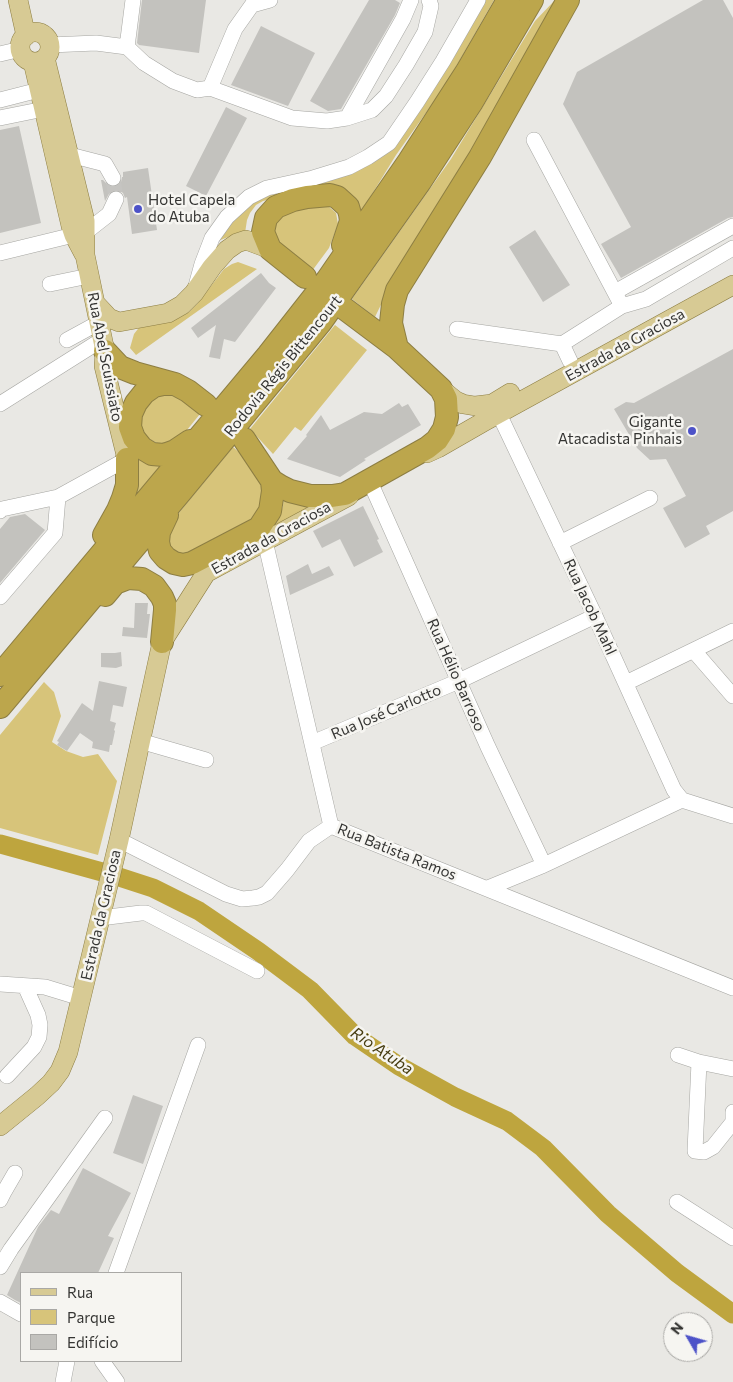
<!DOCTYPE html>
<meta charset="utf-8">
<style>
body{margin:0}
#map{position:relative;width:733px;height:1382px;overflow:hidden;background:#e9e8e4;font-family:Commissioner,sans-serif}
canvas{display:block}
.legend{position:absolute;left:20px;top:1272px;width:162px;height:90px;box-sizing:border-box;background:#f6f5f1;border:1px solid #a9a8a5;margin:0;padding:6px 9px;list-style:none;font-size:15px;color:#353533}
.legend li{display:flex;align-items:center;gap:10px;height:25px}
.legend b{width:25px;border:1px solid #a9a8a5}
.north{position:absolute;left:663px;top:1312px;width:50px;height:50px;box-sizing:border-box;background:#f6f5f1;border:1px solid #a9a8a5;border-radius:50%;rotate:308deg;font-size:14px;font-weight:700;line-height:20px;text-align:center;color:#353533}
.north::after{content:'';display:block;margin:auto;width:18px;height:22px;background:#4d52c8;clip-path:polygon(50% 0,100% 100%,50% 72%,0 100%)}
</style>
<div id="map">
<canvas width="733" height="1382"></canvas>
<ul class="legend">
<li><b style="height:6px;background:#d7ca94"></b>Rua</li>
<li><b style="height:14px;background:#d7c47a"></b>Parque</li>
<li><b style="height:14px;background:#c3c2be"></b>Edifício</li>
</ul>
<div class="north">N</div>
</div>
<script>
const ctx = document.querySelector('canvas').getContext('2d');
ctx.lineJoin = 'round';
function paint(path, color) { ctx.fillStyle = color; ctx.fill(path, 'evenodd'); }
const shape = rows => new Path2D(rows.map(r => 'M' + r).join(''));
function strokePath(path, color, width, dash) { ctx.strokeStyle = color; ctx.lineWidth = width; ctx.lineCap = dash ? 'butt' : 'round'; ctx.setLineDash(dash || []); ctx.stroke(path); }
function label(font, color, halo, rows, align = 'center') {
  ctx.font = font + ' Commissioner,sans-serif'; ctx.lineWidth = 5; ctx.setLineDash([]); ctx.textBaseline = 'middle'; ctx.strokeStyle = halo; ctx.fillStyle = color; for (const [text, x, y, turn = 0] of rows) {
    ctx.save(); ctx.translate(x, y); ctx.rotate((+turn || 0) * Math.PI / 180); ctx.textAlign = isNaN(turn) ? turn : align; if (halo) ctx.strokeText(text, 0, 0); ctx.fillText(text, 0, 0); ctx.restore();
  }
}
paint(shape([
 [484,0,494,0,445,86,396,155,358,217,310,189,263,201,256,205,250,213,247,220,245,233,236,234,218,241,237,216,260,196,328,181,356,172,386,152],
 [555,0,468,163,394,278,375,317,352,299,451,159,535,21],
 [328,206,336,213,338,224,329,248,312,271,277,245,272,232,275,222,295,208],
 [238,262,257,269,136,355,130,348,134,334,141,325,179,318,189,312,198,303,224,269,232,264],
 [335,325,367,350,301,431,295,427,273,454,250,429],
 [167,391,194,407,200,414,187,430,165,444,157,443,149,439,143,432,141,424,142,414,151,399],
 [129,443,165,461,126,511],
 [233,447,256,467,266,496,256,520,190,554,182,554,173,550,168,546,169,525],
 [284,495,327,500,270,531,277,522,281,512,283,506],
 [44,682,54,692,61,716,52,742,66,751,83,757,98,754,117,781,98,855,0,828,0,735]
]), '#d7c47a');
strokePath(shape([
 [0,844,113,875,153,888,199,911,258,951,310,990,355,1036,399,1066,455,1097,507,1121,543,1148,608,1214,677,1273,733,1314]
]), '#bea53e', 19);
paint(shape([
 [142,0,206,0,199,53,139,45,137,43],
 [369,0,395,0,400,3,395,15,341,109,328,111,310,101],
 [703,0,723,0,733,18,733,217,728,218,621,278,601,244,631,227,563,104,577,72],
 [261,26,315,53,288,106,231,85],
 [226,107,247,118,206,196,186,186],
 [19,126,41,223,0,233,0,130],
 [148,168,157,230,132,234,127,197,125,198,123,193,120,191,115,190,110,192,105,201,101,180,103,180,109,186,112,187,117,186,121,182,122,177,123,177,123,172],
 [535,230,570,285,543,302,509,247],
 [261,273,269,283,276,288,235,342,224,339,220,359,209,357,216,325,198,338,191,328],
 [733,349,733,511,706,526,710,534,685,548,663,508,686,496,666,459,650,460,637,448,614,409,626,402,634,403],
 [399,403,402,407,408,404,421,425,364,459,366,460,340,477,287,459,307,436,306,435,321,415,330,430,364,412,382,414],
 [363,506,379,539,377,540,383,552,354,567,340,539,322,548,313,531],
 [25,514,45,530,0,583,0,529,10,517],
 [308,564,312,574,329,566,334,575,290,595,286,576],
 [135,603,148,603,147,614,150,614,147,638,122,636,123,627,134,628],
 [121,652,122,666,116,668,101,667,101,653,115,653],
 [99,681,127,687,123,707,113,705,110,721,116,723,114,730,115,731,112,745,110,745,109,752,92,748,93,742,80,733,67,751,57,745,59,742,57,741,82,703,93,711],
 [133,1095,163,1106,143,1164,113,1153],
 [83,1168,131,1193,108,1236,114,1238,98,1273,21,1273,21,1303,15,1300,7,1295,38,1227,51,1210,59,1214]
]), '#c3c2be');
strokePath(shape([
 [113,178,116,199]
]), '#c5c4c1', 15, [15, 8]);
const minor = shape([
 [50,45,96,43,127,47,144,63,173,81,197,90,210,88,292,118,327,121,347,118,372,110,386,96,406,65,425,32,431,6,429,0],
 [127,47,133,0],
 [0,54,21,49],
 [210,88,235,29,252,5,270,0],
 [0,100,39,90],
 [0,118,44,109],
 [347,118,403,19,411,0],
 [534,140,622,306],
 [70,155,105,164,113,178],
 [0,253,86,232,109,214,116,199],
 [50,284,89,276],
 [196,286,202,264,212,238,227,217,249,197,267,188,313,178,349,167,368,157,389,143,417,102,443,61,478,0],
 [615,292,733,226],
 [457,329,562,344,570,361],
 [67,340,100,322],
 [562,344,622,306,646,299,733,248],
 [0,404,103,339],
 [499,414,595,616,674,790,682,800],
 [371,484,488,747,544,865],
 [0,511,2,509,58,497,127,459],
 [265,541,331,826,733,988],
 [560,543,650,498],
 [0,597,55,533,58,497],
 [694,651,733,696],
 [626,683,733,631],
 [140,741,206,760],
 [312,743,459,681,595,616],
 [119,840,226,894,242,899,253,898,259,897,267,893,287,870,309,841,331,826],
 [488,888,544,865,682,800,733,816],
 [100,918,141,913,146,913,257,971],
 [0,984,45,987,81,998],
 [678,1055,699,1062,733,1069],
 [699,1062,695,1151,704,1152,713,1147,733,1122,733,1112],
 [7,1076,34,1047,39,1037,40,1025,38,1015,25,986],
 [0,1200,4,1192,15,1173],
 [677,1202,733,1238],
 [0,1267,11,1249,105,1118],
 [116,1273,198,1045],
 [0,1302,21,1314],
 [102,1361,117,1382],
 [63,1382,67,1361]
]);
const major = shape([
 [18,0,26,36],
 '20 47a15 15 0 1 1 30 0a15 15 0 1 1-30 0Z',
 [45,58,85,221,85,255,105,351,104,366,127,459],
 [33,62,71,226,74,235,84,254],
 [96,304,109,318,119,322,168,313,182,305,194,293,212,267,227,250,237,243,246,240,270,249],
 [441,389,456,401,463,404,475,406,492,404,510,393],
 [427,453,438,448,485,421,733,285],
 [0,1126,37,1096,51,1083,60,1071,68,1052,119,840,162,642,206,573,349,496]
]);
const highway = shape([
 [305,277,270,249,263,232,266,218,276,207,293,200,307,197,330,195,337,197,348,207,350,214,351,221,343,245],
 [397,348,391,323,393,304,397,290,480,157,568,0],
 [105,351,120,367,135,373,175,384,188,391,206,405],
 [175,384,163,384,154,386,144,393,136,403,131,414,130,427,134,438,142,448,152,454,164,455,175,451,190,441],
 [244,439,272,481,280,486,290,491,310,496,332,496,345,494,427,448,437,440,444,429,447,417,446,399,441,389,397,348,345,309],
 [167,515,159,532,158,542,160,551,166,558,174,563,183,565,192,563,259,528,270,511,273,491,272,481],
 [104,535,118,510,123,498,127,485,127,459],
 [105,595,115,583,128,578,142,579,154,586,162,597,165,604,165,610,162,642],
 [0,675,268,355,327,280,409,161,467,71,508,0],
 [0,707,180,493,321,322,420,182,472,102,532,0]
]);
strokePath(minor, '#a6a6a2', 16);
strokePath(major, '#8d7e43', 20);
strokePath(highway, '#8d7e43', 24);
strokePath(minor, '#fff', 15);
strokePath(major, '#d7ca94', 19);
strokePath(highway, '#bca64c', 22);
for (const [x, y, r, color] of [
 [138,209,5,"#4d52c8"],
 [692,431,5,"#4d52c8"]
]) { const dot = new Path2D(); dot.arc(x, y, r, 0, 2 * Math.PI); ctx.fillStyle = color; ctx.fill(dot); strokePath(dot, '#f6f5f1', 2); }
label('15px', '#353533', '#f6f5f1', [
 ["Hotel Capela",148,200],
 ["do Atuba",148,217],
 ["Gigante",682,422,"right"],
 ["Atacadista Pinhais",682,439,"right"]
], 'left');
label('15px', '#353533', '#f6f5f1', [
 ["Estrada da Graciosa",625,345,-29],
 ["Rua Abel Scuissiato",105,357,79],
 ["Rodovia Régis Bittencourt",283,366,-51],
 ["Estrada da Graciosa",271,538,-29],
 ["Rua Jacob Mahl",590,607,65],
 ["Rua Hélio Barroso",456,675,66],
 ["Rua José Carlotto",386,712,-23],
 ["Rua Batista Ramos",397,852,22],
 ["Estrada da Graciosa",101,915,-77]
]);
label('italic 16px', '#463c10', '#f6f5f1', [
 ["Rio Atuba",382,1051,34]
]);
</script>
